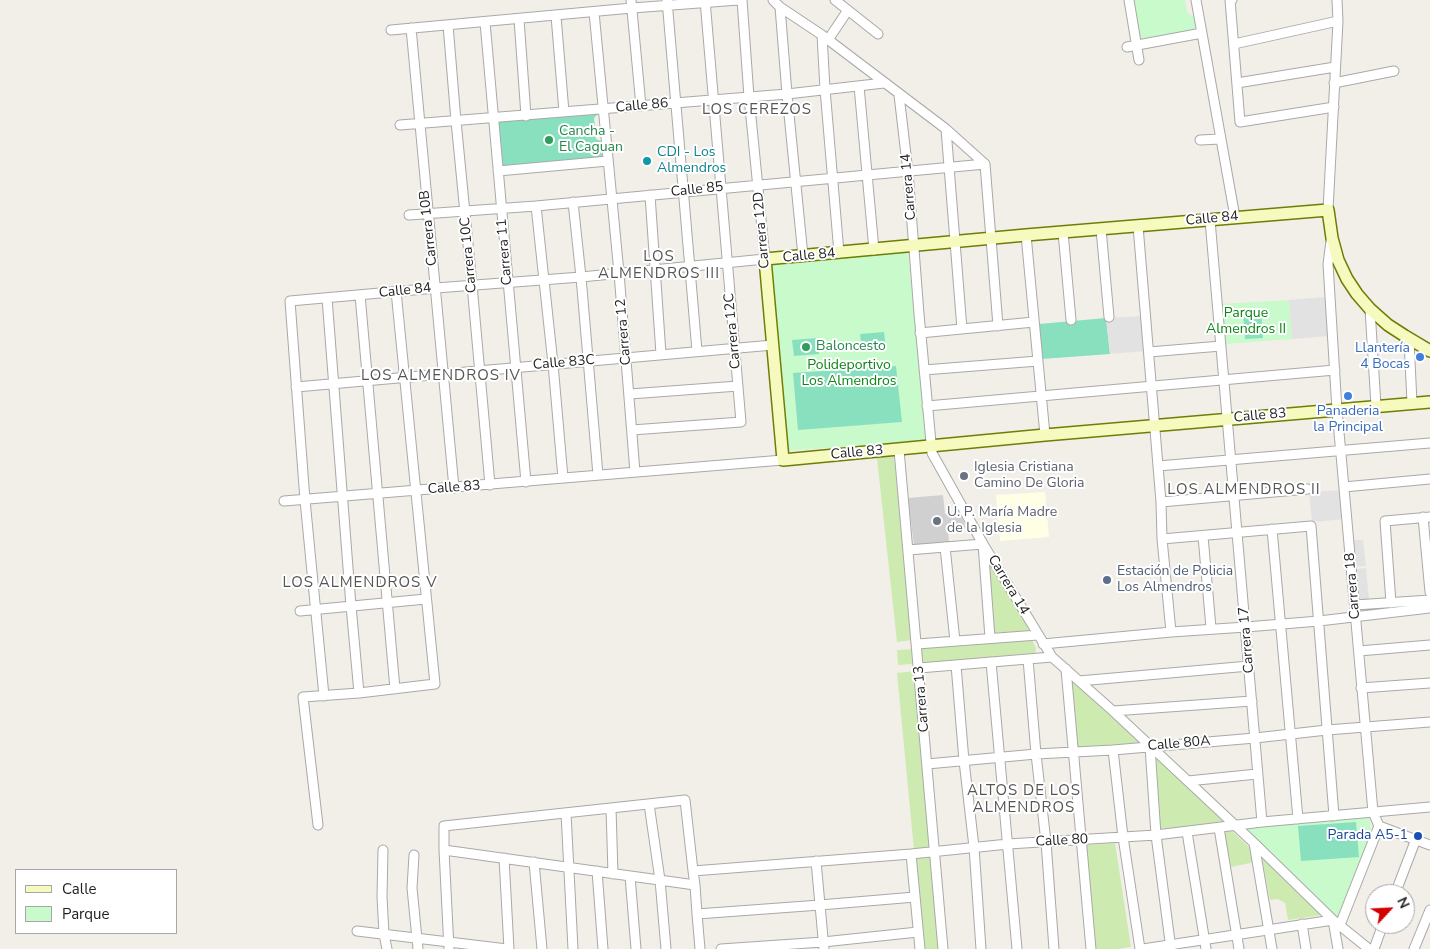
<!DOCTYPE html>
<meta charset="utf-8">
<style>
body{margin:0}
#map{position:relative;width:1430px;height:949px;overflow:hidden;background:#f2efe9;font-family:"Nunito Sans",sans-serif}
canvas{display:block}
.legend{position:absolute;left:15px;top:869px;width:162px;height:65px;box-sizing:border-box;background:#fff;border:1px solid #a7a7a7;margin:0;padding:6px 9px;list-style:none;font-size:15px;color:#222}
.legend li{display:flex;align-items:center;gap:10px;height:25px}
.legend b{width:25px;border:1px solid #a7a7a7}
.north{position:absolute;left:1365px;top:884px;width:50px;height:50px;box-sizing:border-box;background:#fff;border:1px solid #a7a7a7;border-radius:50%;rotate:65deg;font-size:14px;font-weight:700;line-height:20px;text-align:center;color:#222}
.north::after{content:'';display:block;margin:auto;width:18px;height:22px;background:#d40000;clip-path:polygon(50% 0,100% 100%,50% 72%,0 100%)}
</style>
<div id="map">
<canvas width="1430" height="949"></canvas>
<ul class="legend">
<li><b style="height:6px;background:#f7fabf"></b>Calle</li>
<li><b style="height:14px;background:#c8facc"></b>Parque</li>
</ul>
<div class="north">N</div>
</div>
<script>
const ctx = document.querySelector('canvas').getContext('2d');
ctx.lineJoin = 'round';
function paint(path, color) { ctx.fillStyle = color; ctx.fill(path, 'evenodd'); }
const shape = rows => new Path2D(rows.map(r => 'M' + r).join(''));
function strokePath(path, color, width, dash) { ctx.strokeStyle = color; ctx.lineWidth = width; ctx.lineCap = dash ? 'butt' : 'round'; ctx.setLineDash(dash || []); ctx.stroke(path); }
function label(font, color, halo, rows, align = 'center') {
  ctx.font = font + ' "Nunito Sans",sans-serif'; ctx.lineWidth = 4; ctx.setLineDash([]); ctx.textBaseline = 'middle'; ctx.strokeStyle = halo; ctx.fillStyle = color; for (const [text, x, y, turn = 0] of rows) {
    ctx.save(); ctx.translate(x, y); ctx.rotate((+turn || 0) * Math.PI / 180); ctx.textAlign = isNaN(turn) ? turn : align; if (halo) ctx.strokeText(text, 0, 0); ctx.fillText(text, 0, 0); ctx.restore();
  }
}
paint(shape([
 [1045,492,1049,537,1000,541,996,495]
]), '#ffffe5');
paint(shape([
 [943,495,945,514,959,513,967,528,948,530,949,543,914,546,908,498]
]), '#d0d0d0');
paint(shape([
 [894,456,913,640,897,642,877,458],
 [989,560,1030,631,993,633],
 [1030,639,1033,642,1036,648,1035,653,922,663,922,648],
 [913,649,914,664,898,665,897,650],
 [915,671,930,849,914,850,897,673],
 [1070,680,1141,743,1076,747],
 [1154,755,1225,823,1159,829],
 [1232,831,1252,850,1255,862,1231,867,1224,832],
 [1115,843,1131,947,1119,949,1094,949,1086,845],
 [931,857,940,949,924,949,915,858],
 [1262,858,1322,915,1288,920,1285,903,1278,899,1270,900]
]), '#cdebb0');
paint(shape([
 [1133,0,1185,0,1187,12,1195,18,1195,27,1194,30,1145,40,1142,39,1139,33],
 [908,250,926,441,786,451,769,263],
 [1289,300,1292,339,1225,344,1222,304],
 [1369,816,1372,837,1339,920,1307,890,1246,828]
]), '#c8facc');
paint(shape([
 [598,114,594,118,596,139,601,141,602,158,502,168,497,122],
 [1261,310,1263,338,1245,339,1243,311],
 [1106,318,1110,354,1042,359,1039,324],
 [884,332,886,348,862,350,860,334],
 [818,338,819,354,794,356,792,340],
 [896,366,902,422,798,430,793,373],
 [1356,822,1359,857,1301,861,1298,826]
]), '#88e0be');
paint(shape([
 [1325,297,1329,336,1292,339,1289,300],
 [1143,316,1146,351,1110,354,1106,318],
 [1343,490,1345,519,1312,522,1309,492],
 [1354,540,1363,540,1366,566,1356,567],
 [1366,568,1369,599,1359,600,1357,569]
]), '#e2e2e2');
const street = shape([
 [631,0,641,106],
 [667,0,697,351],
 [773,0,780,7,822,35,946,129,985,164],
 [835,0,878,34],
 [1129,0,1139,60],
 [1196,0,1235,217],
 [1232,0,1230,0,1240,122,1334,107],
 [780,7,787,94,803,256],
 [594,12,619,273,635,472],
 [556,16,564,112],
 [519,19,526,116],
 [485,22,526,482],
 [448,25,456,121,472,285,490,485],
 [411,28,454,488],
 [391,30,632,8,739,0],
 [822,35,825,89,839,253],
 [828,40,848,10],
 [1234,44,1338,21],
 [1127,47,1202,33],
 [1237,83,1335,67],
 [1334,83,1394,71],
 [859,86,874,250],
 [899,95,908,172,919,314,932,453,983,544,1052,657,1113,711,1254,843,1333,920,1369,949],
 [400,125,787,94,884,83],
 [946,129,962,329],
 [1200,140,1221,139],
 [985,164,998,326],
 [498,171,608,161],
 [650,195,661,354],
 [573,202,581,277,598,475],
 [536,206,553,364,563,478],
 [1328,210,1338,21,1337,0],
 [409,215,536,206,985,164],
 [1210,220,1262,822],
 [1138,226,1161,502,1162,539,1171,632],
 [1101,229,1109,317],
 [1063,232,1071,320],
 [1026,235,1045,435],
 [1331,241,1328,264,1337,410,1373,812,1379,826,1340,925],
 [360,295,395,689],
 [327,298,351,606,359,693],
 [1370,309,1376,406],
 [920,333,1034,322],
 [1409,339,1412,403],
 [1149,352,1221,346],
 [924,370,1038,361],
 [296,387,773,345],
 [630,394,738,386],
 [927,406,1335,370],
 [632,430,741,422,705,0],
 [899,450,943,949],
 [1158,466,1430,443],
 [1344,487,1430,479],
 [284,501,783,460],
 [1161,502,1308,489],
 [1423,517,1430,592],
 [1272,529,1298,819],
 [1203,536,1211,628],
 [1162,539,1311,526,1334,816],
 [945,547,955,641],
 [908,550,983,544,990,638],
 [1391,603,1385,521,1430,517],
 [1355,605,1430,600],
 [300,611,426,599],
 [917,644,1038,635],
 [1043,644,1171,632,1246,627,1319,621,1430,608],
 [1359,651,1430,645],
 [1028,659,1036,754,1046,842,1054,949],
 [991,662,1017,949],
 [956,665,964,761,974,847,981,949],
 [919,668,1052,657],
 [1066,669,1091,949],
 [1079,681,1249,666],
 [1361,688,1430,683],
 [324,696,305,500,290,301,436,288,581,277,765,259,749,97,742,0],
 [1113,711,1252,701],
 [1150,747,1156,835,1171,949],
 [1113,750,1123,837,1140,949],
 [927,764,1036,754,1113,750,1255,738,1327,730,1430,722],
 [1188,781,1257,774],
 [649,804,660,880,666,949],
 [611,808,613,874],
 [566,813,573,949],
 [318,825,303,697,359,693,435,684,396,291],
 [1379,826,1430,845],
 [1219,828,1239,949],
 [1187,832,1206,949],
 [1254,843,1272,949],
 [383,850,382,897,384,934,387,949],
 [444,850,449,949],
 [911,854,920,949],
 [414,855,412,888,418,949],
 [504,858,509,949],
 [816,861,824,949],
 [534,862,542,949],
 [597,871,603,949],
 [693,871,911,854,1008,844,1156,835,1262,822,1430,807],
 [630,876,636,949],
 [695,885,444,850,444,826,685,800,693,871,695,885,697,914,700,949],
 [1395,894,1416,839],
 [697,914,820,905,915,897],
 [1302,924,1306,949],
 [357,931,507,949],
 [721,949,823,942,918,932],
 [1143,949,1333,920,1338,949],
 [1374,949,1383,924],
 [1414,949,1430,910]
]);
const secondary = shape([
 [1430,351,1405,336,1388,325,1370,309,1357,294,1347,279,1338,260,1332,238,1328,210,1026,235,765,259,783,460,1045,435,1430,402]
]);
strokePath(street, '#a9a9a9', 11);
strokePath(secondary, '#707d05', 14);
strokePath(street, '#fff', 9);
strokePath(secondary, '#f7fabf', 11);
for (const [x, y, r, color] of [
 [549,140,5,"#2e9e5b"],
 [647,161,5,"#0f9aa8"],
 [806,347,5,"#2e9e5b"],
 [1420,357,5,"#3f7fe0"],
 [1348,396,5,"#3f7fe0"],
 [964,476,5,"#6b7280"],
 [937,521,5,"#6b7280"],
 [1107,580,5,"#5c6f8a"],
 [1418,836,5,"#1a4fb4"]
]) { const dot = new Path2D(); dot.arc(x, y, r, 0, 2 * Math.PI); ctx.fillStyle = color; ctx.fill(dot); strokePath(dot, '#fff', 2); }
label('14px', '#222', '#fff', [
 ["Calle 86",642,106,-5],
 ["Carrera 14",909,187,-95],
 ["Calle 85",697,190,-6],
 ["Calle 84",1212,219,-5],
 ["Carrera 10B",429,228,-96],
 ["Carrera 12D",762,230,-95],
 ["Carrera 11",505,252,-95],
 ["Carrera 10C",469,255,-95],
 ["Calle 84",809,256,-5],
 ["Calle 84",405,291,-6],
 ["Carrera 12C",733,331,-95],
 ["Carrera 12",624,332,-95],
 ["Calle 83C",564,363,-5],
 ["Calle 83",1260,416,-5],
 ["Calle 83",857,453,-5],
 ["Calle 83",454,488,-4],
 ["Carrera 14",1008,585,59],
 ["Carrera 18",1353,586,-95],
 ["Carrera 17",1247,640,-95],
 ["Carrera 13",922,699,-95],
 ["Calle 80A",1179,744,-5],
 ["Calle 80",1062,841,-3]
]);
label('14px', '#27864d', '#fff', [
 ["Cancha -",559,132],
 ["El Caguan",559,148],
 ["Baloncesto",816,347]
], 'left');
label('14px', '#0d838f', '#fff', [
 ["CDI - Los",657,153],
 ["Almendros",657,169]
], 'left');
label('14px', '#0c8416', '#fff', [
 ["Parque",1246,314],
 ["Almendros II",1246,330],
 ["Polideportivo",849,366],
 ["Los Almendros",849,382]
]);
label('14px', '#366cbe', '#fff', [
 ["Llantería",1410,349],
 ["4 Bocas",1410,365],
 ["Panaderia",1348,412,"center"],
 ["la Principal",1348,428,"center"]
], 'right');
label('14px', '#5b616d', '#fff', [
 ["Iglesia Cristiana",974,468],
 ["Camino De Gloria",974,484],
 ["U. P. María Madre",947,513],
 ["de la Iglesia",947,529]
], 'left');
label('14px', '#4e5e75', '#fff', [
 ["Estación de Policia",1117,572],
 ["Los Almendros",1117,588]
], 'left');
label('14px', '#164399', '#fff', [
 ["Parada A5-1",1408,836]
], 'right');
ctx.letterSpacing = '1px';
label('15px', '#555', '#fff', [
 ["LOS CEREZOS",757,110],
 ["LOS",659,257],
 ["ALMENDROS III",659,274],
 ["LOS ALMENDROS IV",441,376],
 ["LOS ALMENDROS II",1244,490],
 ["LOS ALMENDROS V",360,583],
 ["ALTOS DE LOS",1024,791],
 ["ALMENDROS",1024,808]
]);
ctx.letterSpacing = '0px';
</script>
